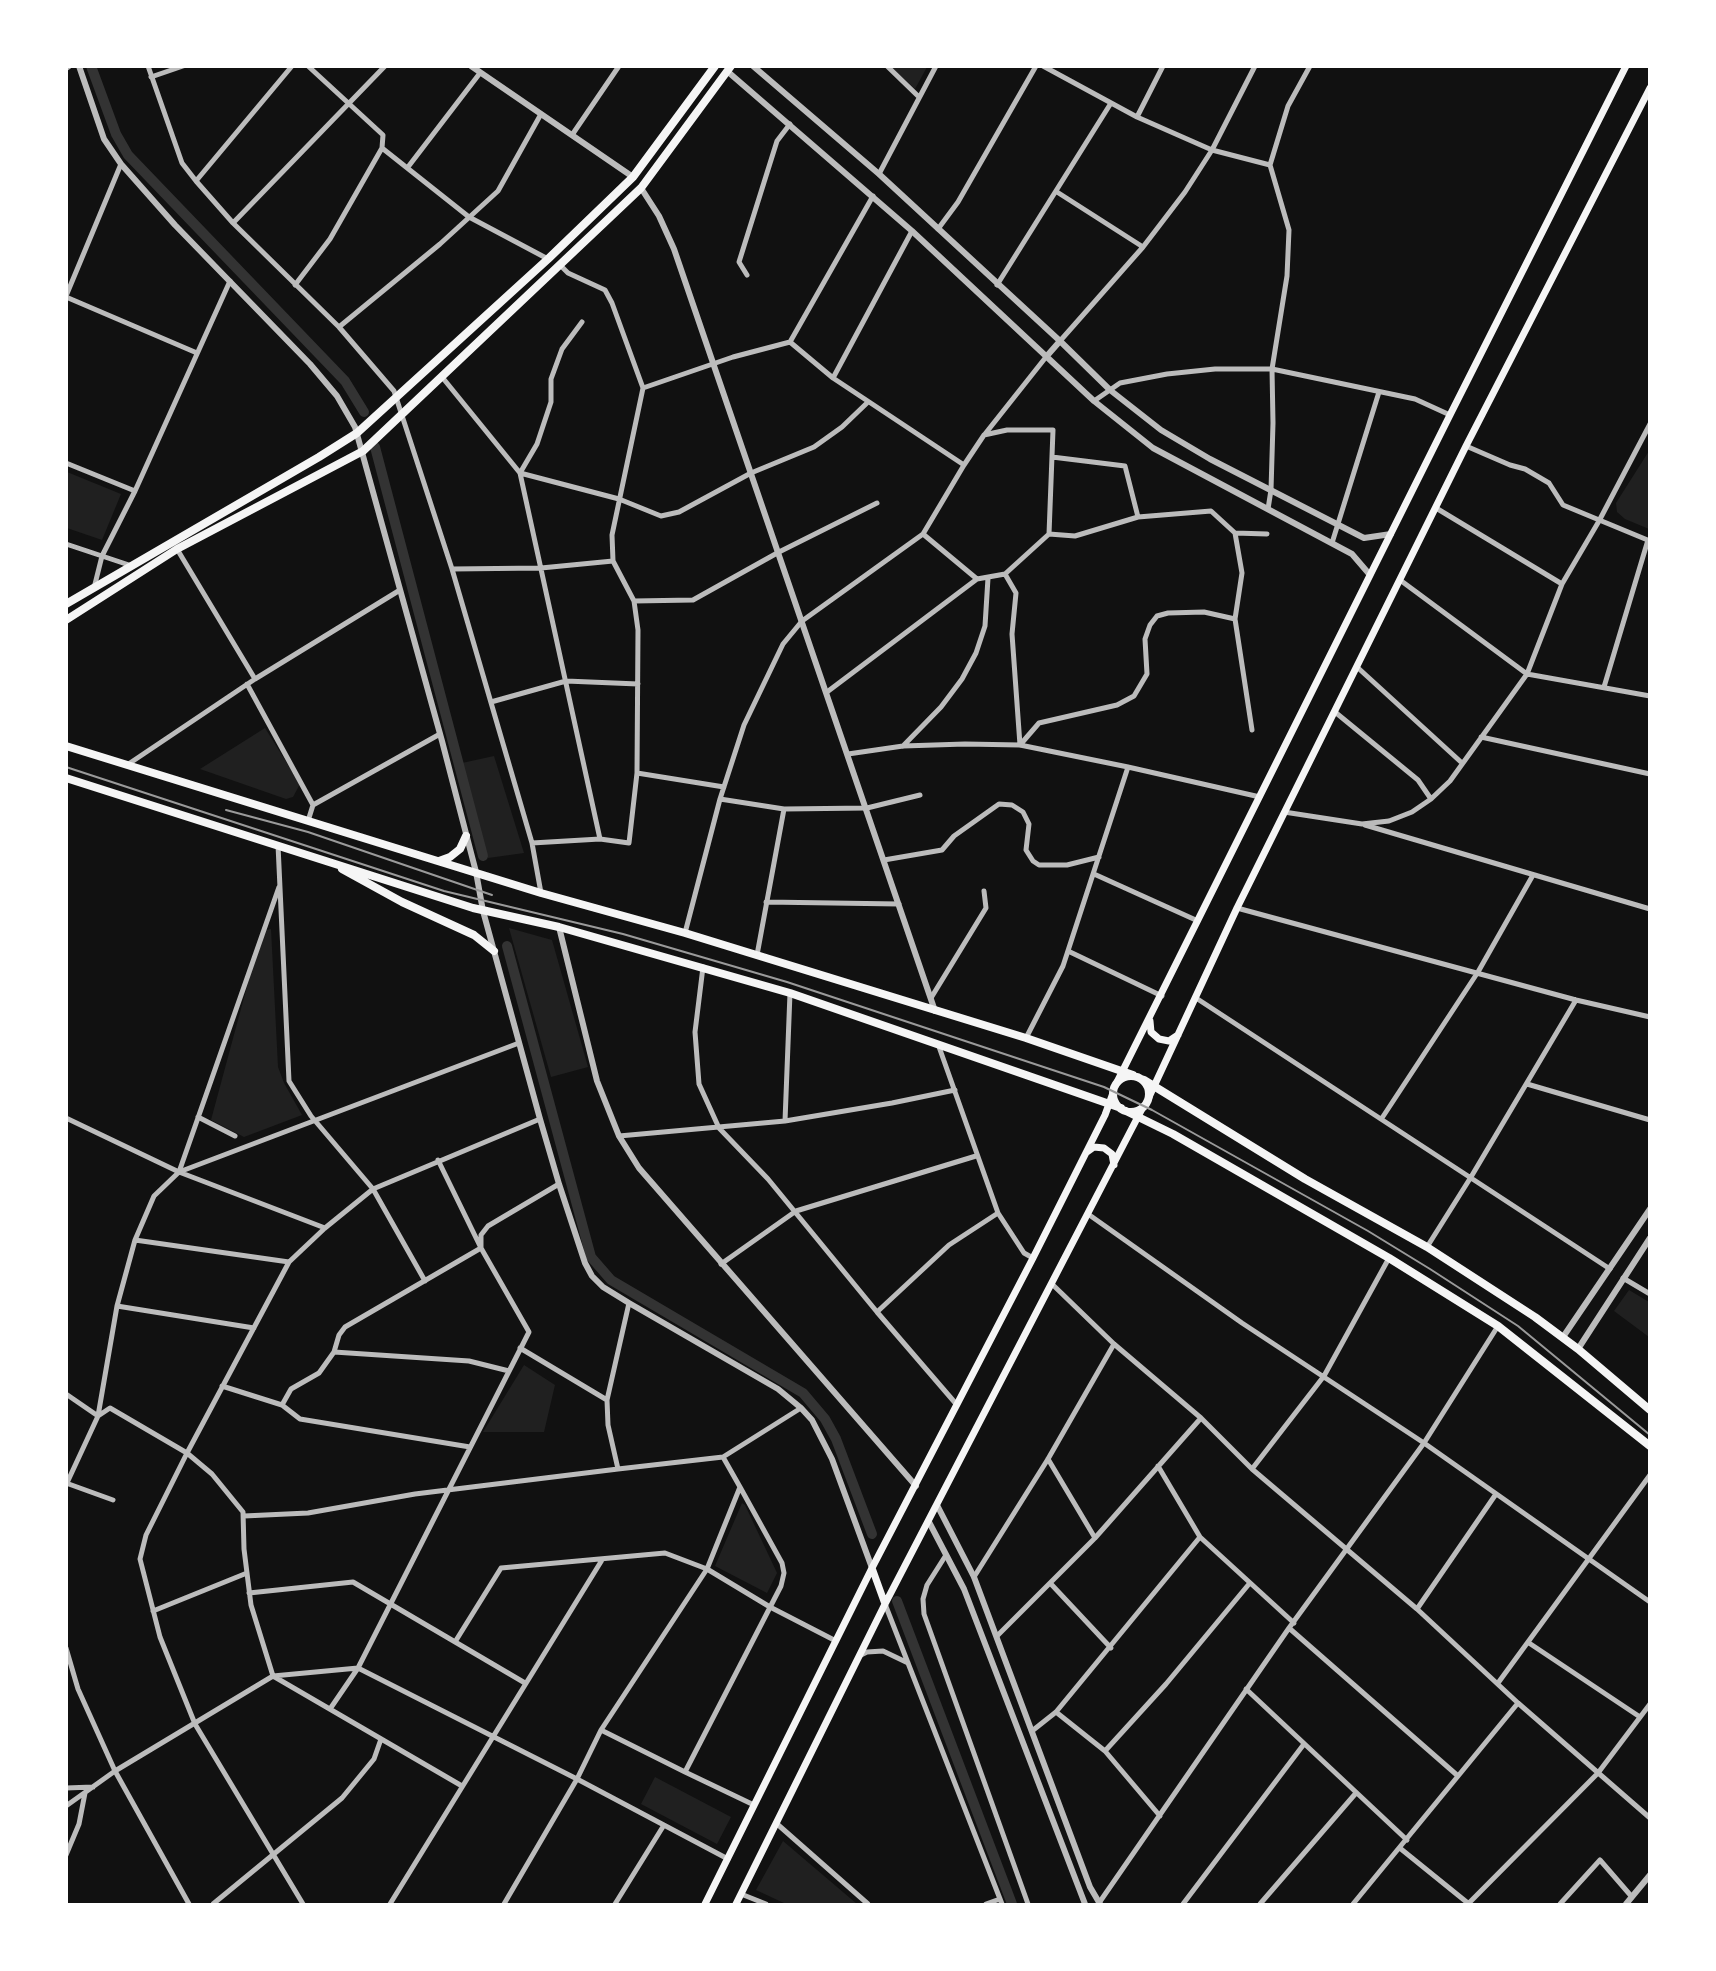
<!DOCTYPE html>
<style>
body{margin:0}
#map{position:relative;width:1716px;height:1971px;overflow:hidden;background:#111;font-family:"Playfair Display",serif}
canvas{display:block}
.frame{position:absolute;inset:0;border:68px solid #fff;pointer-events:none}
</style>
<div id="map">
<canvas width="1716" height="1971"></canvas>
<div class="frame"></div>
</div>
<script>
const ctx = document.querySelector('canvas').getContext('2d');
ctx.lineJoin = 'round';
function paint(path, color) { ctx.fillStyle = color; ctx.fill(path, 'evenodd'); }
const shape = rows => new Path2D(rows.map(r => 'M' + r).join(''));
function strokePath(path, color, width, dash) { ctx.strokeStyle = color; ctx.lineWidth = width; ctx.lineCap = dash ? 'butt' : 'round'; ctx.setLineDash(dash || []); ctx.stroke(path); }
paint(shape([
 [891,67,927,67,915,89],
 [1649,451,1650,452,1649,529,1625,519,1617,512,1616,503],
 [67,472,121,494,102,540,67,528],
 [265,728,300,784,293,797,286,799,200,769],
 [494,756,524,853,488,858,462,763],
 [509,928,552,940,588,1067,551,1077],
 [271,929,278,1067,284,1083,302,1115,244,1137,211,1120,262,931],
 [1629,1290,1649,1302,1649,1337,1614,1311],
 [524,1365,555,1385,544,1432,483,1432],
 [742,1503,745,1505,777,1573,767,1593,715,1566],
 [655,1777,731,1817,717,1844,641,1804],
 [783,1841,857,1904,786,1904,756,1890]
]), '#202020');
strokePath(shape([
 [91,66,116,134,128,155,345,381,364,412],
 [375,447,483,856],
 [507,946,591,1257,611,1280,803,1393,825,1419,836,1439,872,1534],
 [897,1601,1012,1904]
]), '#333', 10);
strokePath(shape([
 [148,66,182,163,196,181,233,223,339,327,394,391,452,569,532,843,541,893],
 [308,66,383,135,382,148,469,217,548,259],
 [887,66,919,97],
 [1043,66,1137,117,1212,150,1270,165],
 [151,77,183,66],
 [1137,117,1163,66],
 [572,135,619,66],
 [408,167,480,73],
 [879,174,936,66],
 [196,181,292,66],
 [1057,192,1143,247],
 [233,223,385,66],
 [938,229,958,202,1036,66],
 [560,265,568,273,605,290,612,303,643,388],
 [747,275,739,262,777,141,790,124],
 [295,285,330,239,382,148],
 [997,285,1111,103],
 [66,296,121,164],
 [66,297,197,353],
 [582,322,562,349,551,379,551,402,537,444,520,473,619,499,661,516,679,512,751,473,814,447,842,427,868,402],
 [339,327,440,244,498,191,541,114],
 [1060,341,1143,247,1185,192,1212,150,1255,66],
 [790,342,873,196],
 [442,377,520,473,600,839],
 [833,378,912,231],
 [1094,401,1120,383,1167,374,1215,369,1272,369,1415,399,1450,415],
 [985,434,1046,357],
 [1466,446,1510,465,1525,469,1549,483,1563,505,1650,541],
 [1052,457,1125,466,1138,517],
 [66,463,135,491],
 [1436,508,1562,584],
 [1268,509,1271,490,1273,423,1272,369,1287,276,1289,230,1270,165,1288,106,1310,66],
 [1235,533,1242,573,1235,619,1252,730],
 [923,534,977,579],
 [1049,534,1075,536,1138,517,1211,511,1235,533,1267,534],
 [1332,543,1379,392],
 [66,544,132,566],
 [177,549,255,679],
 [452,569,541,568,613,561],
 [1005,574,1016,593,1012,634,1020,745],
 [1400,580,1527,674,1562,584,1599,521,1650,424],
 [94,588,102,556,135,491,230,281],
 [634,601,693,600,779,552,877,503],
 [1357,667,1462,763],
 [247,684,313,805,308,821],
 [1604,687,1648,540],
 [491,702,566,681,638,684],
 [1335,712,1418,780,1431,799],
 [1481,737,1650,774],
 [1020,745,1039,723,1117,705,1134,696,1147,674,1145,639,1150,625,1157,616,1168,613,1204,612,1235,619],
 [903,746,941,707,962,679,976,653,985,626,988,578],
 [848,754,903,746,965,744,1020,745,1128,767,1260,797],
 [127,765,255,679,400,590],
 [637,773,724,787],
 [720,799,784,809,867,808,920,795],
 [313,805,440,734],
 [1284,812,1362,824,1389,821,1412,812,1431,799,1450,781,1527,674,1650,696],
 [1365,825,1650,909],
 [532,843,600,839,629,843,637,773,638,630,634,601,613,561,612,535,643,388,733,357,790,342,833,378,964,465],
 [278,845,289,1081,311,1116,373,1189,425,1281],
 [884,860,942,850,954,836,999,804,1012,805,1023,812,1029,824,1026,850,1033,861,1039,865,1067,865,1099,857],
 [1094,874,1198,921],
 [766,902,899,904],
 [1237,908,1576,1000,1650,1017],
 [685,933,720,799,744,725,783,644,802,621,923,534,964,465,984,435,1007,430,1053,430,1049,534,1005,574,977,579,827,692],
 [1068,951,1162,996],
 [757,955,784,809],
 [703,967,695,1032,699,1084,719,1128,768,1179,877,1312,957,1405],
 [931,998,986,908,984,891],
 [1196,998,1610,1269],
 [1026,1038,1063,966,1128,767],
 [938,1044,998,1213,1024,1253,1033,1258],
 [1527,1084,1650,1120],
 [198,1117,235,1136],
 [66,1118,179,1172,325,1228],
 [1382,1118,1478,972,1533,875],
 [785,1121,790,993],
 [619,1136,785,1121,892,1103,955,1090],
 [179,1172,279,887],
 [1088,1214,1242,1323,1424,1443,1650,1602],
 [135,1240,289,1262],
 [1427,1247,1471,1177,1576,1000],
 [721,1264,796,1211,976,1156],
 [1623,1278,1650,1294],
 [1053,1285,1114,1344,1201,1418,1252,1469,1417,1609,1518,1703,1650,1818],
 [117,1306,254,1328],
 [877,1312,949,1245,998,1213],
 [520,1348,607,1400],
 [334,1352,469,1361,509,1371],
 [222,1386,282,1405,300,1419,470,1447],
 [66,1394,98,1416],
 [282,1405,291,1389,319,1373,334,1352,339,1335,345,1327,481,1248,481,1235,488,1226,559,1184],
 [98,1416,110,1408,187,1453,212,1474,243,1512,244,1549,251,1605,273,1676,462,1786],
 [1048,1459,1095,1538],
 [1158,1466,1200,1537,1294,1623],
 [618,1469,723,1457,801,1408],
 [1252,1469,1324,1376,1389,1258],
 [66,1483,113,1500],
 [66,1485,98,1416,117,1306,135,1240,154,1196,179,1172,519,1043],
 [740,1487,782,1563,784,1573,781,1586,685,1772,754,1805],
 [244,1516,308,1513,415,1494,618,1469,608,1425,607,1400,629,1303],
 [946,1555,927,1585,923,1599,924,1614,1028,1904],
 [974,1577,1048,1459,1114,1344],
 [1051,1584,1111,1648],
 [249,1593,353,1582,525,1683],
 [885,1604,1002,1904],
 [1417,1609,1496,1494],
 [153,1611,247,1573],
 [1289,1628,1458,1776],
 [997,1636,1095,1538,1201,1418],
 [455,1642,501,1568,665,1553,707,1569,770,1607,836,1641],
 [1529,1643,1640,1717],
 [66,1648,78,1689,115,1771,189,1904],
 [859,1656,867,1652,883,1651,908,1663],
 [1498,1683,1650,1475],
 [1246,1689,1407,1840],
 [330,1709,358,1668,529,1332,481,1248,438,1160],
 [1056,1712,1105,1751,1160,1816],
 [1032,1731,1056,1712,1200,1537],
 [1105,1751,1166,1684,1249,1584],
 [685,1772,601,1730,707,1569,740,1487,723,1457],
 [66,1788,93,1787],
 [66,1806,115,1771,273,1676,358,1668,577,1779,728,1859],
 [776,1823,868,1904],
 [1401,1849,1469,1904],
 [66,1855,79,1824,85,1793],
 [741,1894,766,1904],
 [1099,1903,1289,1628,1424,1443,1498,1326],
 [213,1904,342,1798,374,1759,381,1739],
 [303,1904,195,1724,160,1637,140,1559,146,1535,187,1453,289,1262,325,1228,373,1189,540,1119],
 [390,1904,602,1560],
 [504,1904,577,1779,601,1730],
 [615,1904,664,1825],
 [986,1904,1000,1899],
 [1183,1904,1304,1744],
 [1260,1904,1356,1793],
 [1353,1904,1518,1703],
 [1468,1904,1598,1773,1650,1704],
 [1560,1904,1600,1860,1632,1897]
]), '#bcbcbc', 5);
strokePath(shape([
 [79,66,104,139,121,164,175,225,310,364,337,396,355,427,442,741,476,872,483,911,540,1119,559,1184,585,1263,592,1276,603,1287,629,1303,778,1389,801,1408,812,1420,832,1459,872,1568],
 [471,66,633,177],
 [753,66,879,174,1060,341,1110,390,1161,430,1210,459,1364,538,1391,534],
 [66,68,69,66],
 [727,71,912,231,1094,401,1153,448,1352,554,1370,575],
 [641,188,659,216,674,249,935,1011],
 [1046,357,1060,341],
 [559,927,597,1081,619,1136,639,1168,916,1486],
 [1563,1337,1650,1209],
 [1578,1349,1650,1238],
 [937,1505,974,1577,1090,1887,1100,1904],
 [929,1522,964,1589,1085,1904],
 [1626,1904,1650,1875]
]), '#bcbcbc', 6);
strokePath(shape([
 [1150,1021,1151,1032,1159,1039,1169,1041,1178,1035],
 [1117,1082,1450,415,1626,66],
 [1149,1097,1237,908,1466,446,1650,88],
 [1087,1152,1094,1147,1104,1148,1112,1154,1114,1165],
 [872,1568,885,1604],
 [705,1904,872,1568,1033,1258,1105,1115,1113,1093],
 [736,1904,885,1604,1143,1107]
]), '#f5f5f5', 7);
strokePath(shape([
 [66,604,319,457,357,433,548,259,633,177,715,66],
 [66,620,177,549,363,451,641,188,731,66],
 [66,746,541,893,685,933,1026,1038,1133,1075],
 [66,778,473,908,559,927,790,993,1121,1108],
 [439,861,450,857,460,849,466,836],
 [342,869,402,902,474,935,494,951],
 '1113 1094a18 18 0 1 1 36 0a18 18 0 1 1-36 0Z',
 [1144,1080,1305,1179,1427,1247,1535,1317,1578,1349,1650,1410],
 [1126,1111,1173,1134,1389,1258,1498,1326,1650,1446]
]), '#f5f5f5', 8);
strokePath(shape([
 [66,767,444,891,623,934,787,982,1104,1087,1152,1110,1368,1231,1430,1269,1518,1326,1650,1435],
 [226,810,308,832,492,895]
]), '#9a9a9a', 2);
</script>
